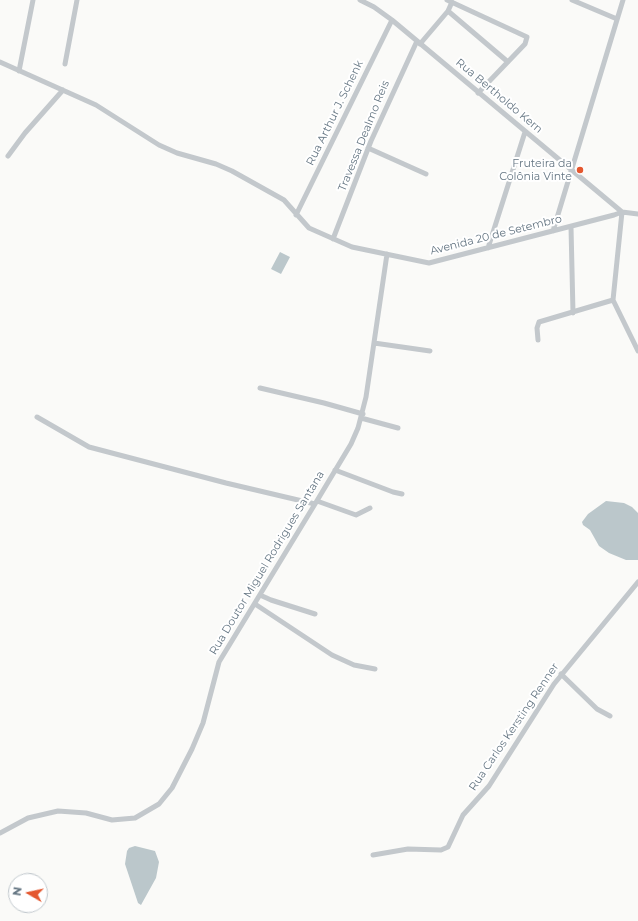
<!DOCTYPE html>
<meta charset="utf-8">
<style>
body{margin:0}
#map{position:relative;width:638px;height:921px;overflow:hidden;background:#fafaf8;font-family:Montserrat,sans-serif}
canvas{display:block}
.north{position:absolute;left:8px;top:873px;width:40px;height:40px;box-sizing:border-box;background:#fff;border:1px solid #c1c8cd;border-radius:50%;rotate:279deg;font-size:11px;font-weight:700;line-height:16px;text-align:center;color:#657683}
.north::after{content:'';display:block;margin:auto;width:14px;height:18px;background:#e4572e;clip-path:polygon(50% 0,100% 100%,50% 72%,0 100%)}
</style>
<div id="map">
<canvas width="638" height="921"></canvas>
<div class="north">N</div>
</div>
<script>
const ctx = document.querySelector('canvas').getContext('2d');
ctx.lineJoin = 'round';
function paint(path, color) { ctx.fillStyle = color; ctx.fill(path, 'evenodd'); }
const shape = rows => new Path2D(rows.map(r => 'M' + r).join(''));
function strokePath(path, color, width, dash) { ctx.strokeStyle = color; ctx.lineWidth = width; ctx.lineCap = dash ? 'butt' : 'round'; ctx.setLineDash(dash || []); ctx.stroke(path); }
function label(font, color, halo, rows, align = 'center') {
  ctx.font = font + ' Montserrat,sans-serif'; ctx.lineWidth = 4; ctx.setLineDash([]); ctx.textBaseline = 'middle'; ctx.strokeStyle = halo; ctx.fillStyle = color; for (const [text, x, y, turn = 0] of rows) {
    ctx.save(); ctx.translate(x, y); ctx.rotate((+turn || 0) * Math.PI / 180); ctx.textAlign = isNaN(turn) ? turn : align; if (halo) ctx.strokeText(text, 0, 0); ctx.fillText(text, 0, 0); ctx.restore();
  }
}
paint(shape([
 [280,252,290,257,281,274,271,269],
 [606,501,624,503,632,507,638,513,638,560,626,560,609,553,599,546,590,530,583,525,582,522,588,514],
 [135,846,155,851,159,862,156,878,141,905,138,903,125,864,127,851,129,848]
]), '#bbc7cb');
strokePath(shape([
 [360,0,374,7,392,20,622,212],
 [447,0,527,37,525,44,478,93],
 [572,0,617,19],
 [448,11,508,62],
 [420,44,448,11,452,2],
 [0,62,96,105,159,145,177,153,216,164,232,171,284,200,309,228,352,247,429,263,614,215,622,212,638,214],
 [65,64,77,0],
 [19,71,33,0],
 [368,148,426,174],
 [8,156,25,133,63,90],
 [622,212,613,300,638,351],
 [296,215,392,20],
 [571,227,573,313],
 [553,231,623,0],
 [333,239,371,141,417,41],
 [488,248,525,132],
 [538,340,537,328,539,322,613,300],
 [374,343,430,351],
 [260,388,324,403,363,414],
 [37,417,89,447,226,483,315,504],
 [361,418,398,428],
 [335,470,393,492,402,494],
 [317,501,356,515,370,508],
 [260,595,271,600,315,614],
 [255,604,332,655,354,665,375,669],
 [561,674,597,709,610,716],
 [0,833,28,818,58,811,86,813,112,820,135,818,159,804,172,788,192,749,203,723,219,662,315,504,351,444,358,428,366,397,387,254],
 [373,855,408,849,441,850,448,847,463,815,489,786,554,684,638,582]
]), '#c3c8cc', 5);
for (const [x, y, r, color] of [
 [580,170,4,"#e4572e"]
]) { const dot = new Path2D(); dot.arc(x, y, r, 0, 2 * Math.PI); ctx.fillStyle = color; ctx.fill(dot); strokePath(dot, '#fff', 1.5); }
label('11px', '#657683', '#fff', [
 ["Rua Bertholdo Kern",499,96,40],
 ["Rua Arthur J. Schenk",335,113,-64],
 ["Travessa Dealmo Reis",364,136,-68],
 ["Avenida 20 de Setembro",496,235,-14],
 ["Rua Doutor Miguel Rodrigues Santana",267,563,-59],
 ["Rua Carlos Kersting Renner",514,727,-56]
]);
label('11px', '#657683', '#fff', [
 ["Fruteira da",572,164],
 ["Colônia Vinte",572,177]
], 'right');
</script>
